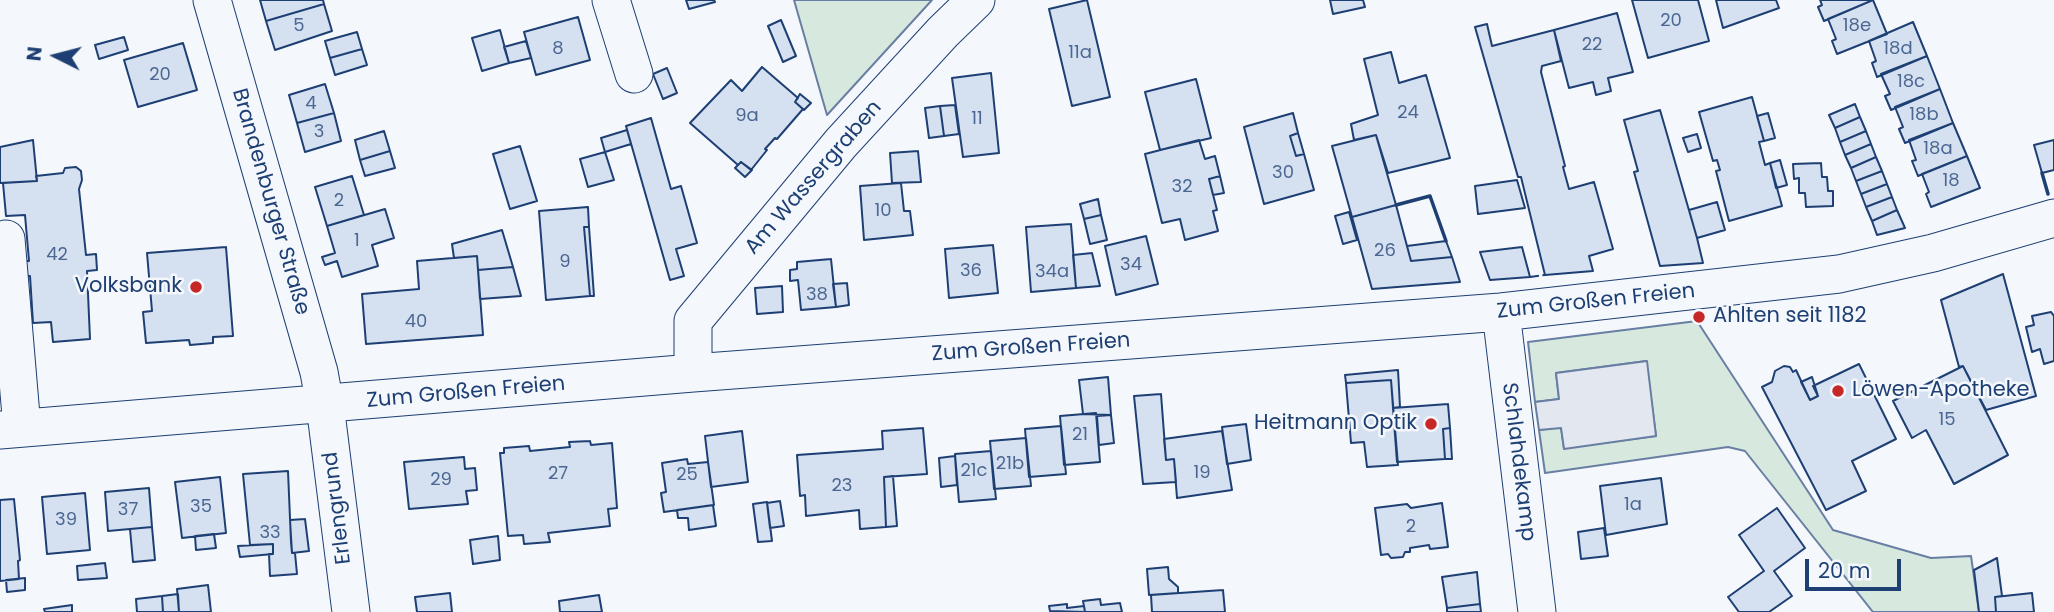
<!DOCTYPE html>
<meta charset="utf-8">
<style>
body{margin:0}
#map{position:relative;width:2054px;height:612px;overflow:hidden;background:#f4f7fb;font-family:Poppins,sans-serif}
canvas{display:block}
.north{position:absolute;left:21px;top:21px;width:70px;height:70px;-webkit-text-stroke:5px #f4f7fb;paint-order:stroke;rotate:276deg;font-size:19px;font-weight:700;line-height:28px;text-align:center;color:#1d3f73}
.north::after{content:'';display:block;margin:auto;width:24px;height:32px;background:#1d3f73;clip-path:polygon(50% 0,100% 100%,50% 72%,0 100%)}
.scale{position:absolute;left:1805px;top:559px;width:96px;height:32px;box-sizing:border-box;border:4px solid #1d3f73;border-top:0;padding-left:9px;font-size:21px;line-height:24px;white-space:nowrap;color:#1d3f73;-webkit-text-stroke:5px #f4f7fb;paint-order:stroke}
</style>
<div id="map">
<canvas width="2054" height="612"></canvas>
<div class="north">N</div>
<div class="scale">20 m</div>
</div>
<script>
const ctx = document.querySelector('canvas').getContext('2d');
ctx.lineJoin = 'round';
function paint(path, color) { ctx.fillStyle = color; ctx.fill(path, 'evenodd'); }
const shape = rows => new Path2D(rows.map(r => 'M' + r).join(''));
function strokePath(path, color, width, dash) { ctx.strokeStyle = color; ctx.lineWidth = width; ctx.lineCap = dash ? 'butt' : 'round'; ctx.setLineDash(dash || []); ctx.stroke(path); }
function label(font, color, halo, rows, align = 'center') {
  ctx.font = font + ' Poppins,sans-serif'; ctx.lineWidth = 5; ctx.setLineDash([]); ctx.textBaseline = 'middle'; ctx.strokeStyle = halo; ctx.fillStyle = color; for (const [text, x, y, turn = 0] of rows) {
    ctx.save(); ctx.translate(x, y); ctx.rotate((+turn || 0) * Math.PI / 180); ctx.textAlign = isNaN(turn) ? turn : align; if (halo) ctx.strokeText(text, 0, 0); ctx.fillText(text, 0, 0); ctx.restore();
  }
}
const green = shape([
 [794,0,932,0,827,115,794,0],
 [1697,321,1833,530,1931,558,1971,556,1979,612,1873,612,1745,451,1728,447,1545,473,1539,430,1561,427,1564,448,1656,436,1646,361,1556,373,1559,399,1535,402,1528,342,1697,321]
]);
paint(green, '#d7e8df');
strokePath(green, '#687fa3', 2);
const parking = shape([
 [1647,361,1656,436,1564,449,1561,428,1539,430,1535,402,1559,399,1556,373,1647,361]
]);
paint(parking, '#e3e8f0');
strokePath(parking, '#687fa3', 2);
const building = shape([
 [260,0,323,0,324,4,266,21,260,0],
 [686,0,714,0,715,2,689,9,686,0],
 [1087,0,1110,97,1072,106,1049,9,1087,0],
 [1330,0,1363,0,1365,7,1333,14,1330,0],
 [1632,0,1698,0,1709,41,1648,58,1632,0],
 [1716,0,1776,0,1779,8,1723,28,1716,0],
 [1820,0,1873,0,1824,21,1818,7,1822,5,1820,0],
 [1873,0,1887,34,1837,54,1832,41,1836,39,1828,19,1873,0],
 [324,4,332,31,275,50,266,21,324,4],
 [1617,13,1633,72,1608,78,1611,91,1596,95,1593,82,1569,88,1554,30,1617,13],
 [578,17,590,60,536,75,524,32,578,17],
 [781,20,796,56,783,62,768,26,781,20],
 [1913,22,1927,56,1877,77,1872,63,1876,61,1869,41,1913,22],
 [1487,24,1492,46,1554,30,1561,61,1542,66,1541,72,1565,166,1563,167,1569,189,1594,182,1613,249,1589,256,1593,271,1545,275,1521,177,1518,177,1475,27,1487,24],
 [500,30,509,63,482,71,472,38,500,30],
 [357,32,362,49,330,58,325,41,357,32],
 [124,37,128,50,99,59,95,45,124,37],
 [526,41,531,58,509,63,504,47,526,41],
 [183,43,197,90,138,107,124,60,183,43],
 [362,49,367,65,335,75,330,58,362,49],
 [1391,52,1399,83,1426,75,1450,158,1388,173,1376,135,1354,140,1351,124,1378,115,1364,59,1391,52],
 [1927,56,1940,89,1891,110,1885,96,1890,94,1881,74,1927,56],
 [762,67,798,98,795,102,803,109,777,139,775,138,765,149,767,150,751,170,741,162,738,165,690,123,731,80,742,91,762,67],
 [667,68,677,93,663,99,653,74,667,68],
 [991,73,999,153,963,157,952,78,991,73],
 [1196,79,1211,138,1160,150,1145,92,1196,79],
 [325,84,334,113,297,123,289,95,325,84],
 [1940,89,1953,123,1905,143,1899,129,1903,127,1895,107,1940,89],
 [800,94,811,103,804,110,795,102,800,94],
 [1752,97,1764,141,1759,142,1765,165,1770,163,1782,206,1729,221,1716,171,1720,170,1717,160,1713,161,1699,112,1752,97],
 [1855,104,1860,117,1835,128,1829,115,1855,104],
 [955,105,959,134,944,136,940,106,955,105],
 [940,106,944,136,929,138,925,108,940,106],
 [1660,110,1697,238,1703,263,1660,266,1634,172,1638,171,1624,120,1660,110],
 [334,113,341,141,305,152,297,123,334,113],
 [1293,113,1298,133,1290,136,1296,156,1304,154,1314,190,1264,204,1244,127,1293,113],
 [1768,113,1775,138,1764,141,1757,116,1768,113],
 [1860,117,1866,131,1840,142,1835,128,1860,117],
 [651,118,671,189,681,186,697,243,676,249,684,276,670,280,626,126,651,118],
 [1953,123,1967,156,1918,176,1912,161,1916,160,1909,140,1953,123],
 [627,130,631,144,605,152,601,138,627,130],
 [384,131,390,151,360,160,355,140,384,131],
 [1866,131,1871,144,1845,155,1840,142,1866,131],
 [1298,133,1304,154,1296,156,1290,136,1298,133],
 [1697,134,1701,148,1688,152,1683,138,1697,134],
 [1376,135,1396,205,1352,217,1332,146,1376,135],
 [33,140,37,181,0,183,0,147,33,140],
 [1199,140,1205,159,1215,156,1220,176,1209,179,1217,210,1213,211,1218,231,1185,240,1180,219,1162,223,1145,154,1199,140],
 [2054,140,2054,170,2042,173,2034,145,2054,140],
 [1871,144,1876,157,1851,168,1845,155,1871,144],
 [520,146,537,201,510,209,493,154,520,146],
 [390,151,395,168,365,176,360,160,390,151],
 [918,151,921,182,892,183,890,153,918,151],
 [605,152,614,180,588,187,580,159,605,152],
 [1967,156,1980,188,1931,207,1926,194,1929,192,1922,174,1967,156],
 [1876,157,1882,171,1856,181,1851,168,1876,157],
 [1780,160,1787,185,1776,188,1770,163,1780,160],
 [741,162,752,170,745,177,735,168,741,162],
 [1821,163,1822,177,1827,177,1828,191,1833,191,1833,206,1806,207,1805,193,1799,193,1799,178,1794,179,1793,164,1821,163],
 [76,167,81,171,82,180,79,189,86,255,96,254,97,270,87,271,90,339,53,342,51,322,33,323,30,276,26,276,25,261,29,261,25,215,6,216,3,183,37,181,36,176,63,173,65,168,76,167],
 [1882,171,1887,184,1861,194,1856,181,1882,171],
 [352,176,364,215,327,226,315,187,352,176],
 [1220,176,1224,193,1213,195,1209,179,1220,176],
 [1517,180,1525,208,1478,214,1475,186,1517,180],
 [901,183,904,211,910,211,913,235,864,240,860,186,901,183],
 [1887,184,1892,197,1866,207,1861,194,1887,184],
 [1892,197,1897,210,1872,221,1866,207,1892,197],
 [1098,199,1101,215,1084,219,1080,204,1098,199],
 [1717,202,1725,230,1697,238,1689,210,1717,202],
 [1396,205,1411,261,1452,257,1460,282,1372,289,1352,217,1396,205],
 [588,207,589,227,584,227,590,296,546,300,539,211,588,207],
 [385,209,394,238,372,245,378,266,342,277,337,261,325,265,322,257,335,253,327,226,385,209],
 [1897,210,1905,228,1877,235,1872,221,1897,210],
 [1349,212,1357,240,1343,244,1335,216,1349,212],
 [1101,215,1107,240,1090,244,1084,219,1101,215],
 [1071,224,1076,288,1031,292,1026,227,1071,224],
 [584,227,589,227,594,296,590,296,584,227],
 [502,230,513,267,478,270,477,256,454,258,452,244,502,230],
 [1146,236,1158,284,1116,295,1105,246,1146,236],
 [1446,241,1452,257,1411,261,1407,246,1446,241],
 [993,245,998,293,949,298,945,249,993,245],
 [226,247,233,336,213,337,213,343,190,345,189,340,146,343,143,312,152,311,147,253,226,247],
 [1522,247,1530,277,1490,280,1480,252,1522,247],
 [1092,253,1100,286,1076,288,1073,255,1092,253],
 [477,256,483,335,366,344,362,294,419,289,417,261,477,256],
 [831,259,836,307,801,310,798,280,790,281,790,270,797,269,797,262,831,259],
 [513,267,521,296,480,299,478,270,513,267],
 [2003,274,2036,396,1986,410,1963,366,1959,367,1941,300,2003,274],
 [847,283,849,305,836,307,833,284,847,283],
 [782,286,783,312,757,314,755,288,782,286],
 [2051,312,2054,316,2054,361,2044,364,2040,349,2032,352,2026,327,2034,325,2032,316,2051,312],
 [1859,364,1896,439,1852,461,1866,491,1826,510,1762,387,1772,382,1775,371,1784,366,1790,367,1793,372,1796,370,1810,400,1818,396,1813,386,1859,364],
 [1963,366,2008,455,1954,484,1926,430,1912,438,1893,401,1963,366],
 [1398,370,1400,407,1393,408,1391,380,1346,383,1345,375,1398,370],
 [1108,377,1111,415,1083,414,1079,380,1108,377],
 [1812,377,1818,396,1810,400,1801,382,1812,377],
 [1391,380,1398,465,1367,467,1364,442,1351,443,1346,383,1391,380],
 [1161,394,1166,460,1174,459,1176,482,1143,484,1134,396,1161,394],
 [1448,404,1450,428,1443,429,1445,459,1397,462,1393,408,1448,404],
 [1096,413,1100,462,1064,465,1060,416,1096,413],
 [1111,415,1114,443,1099,445,1097,416,1111,415],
 [1246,424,1251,460,1227,464,1222,427,1246,424],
 [1061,426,1066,474,1029,477,1025,429,1061,426],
 [923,428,927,474,884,477,886,527,860,529,859,510,806,516,805,495,800,496,797,455,883,449,882,431,923,428],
 [1450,428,1452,459,1445,459,1443,429,1450,428],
 [742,431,748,482,711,487,705,436,742,431],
 [1222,431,1232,490,1177,498,1174,459,1166,460,1164,439,1222,431],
 [1026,438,1031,486,994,489,990,441,1026,438],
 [590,441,591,445,612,443,617,508,608,509,610,526,548,533,550,542,524,544,523,535,508,536,500,453,504,453,504,448,529,446,530,451,570,447,569,442,590,441],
 [991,451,996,499,959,502,955,454,991,451],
 [955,456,957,485,941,487,939,458,955,456],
 [464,457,465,469,475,468,477,490,466,491,468,504,409,509,404,462,464,457],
 [687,459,688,464,708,462,714,505,664,512,661,493,666,492,662,463,687,459],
 [288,471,291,542,292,553,295,553,297,574,270,576,269,554,273,554,273,544,250,545,243,474,288,471],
 [893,476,897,526,886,527,884,477,893,476],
 [220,477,226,533,182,538,175,482,220,477],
 [1661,478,1667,524,1606,535,1600,486,1661,478],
 [149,488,152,527,108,531,105,492,149,488],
 [85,493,90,550,47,554,42,497,85,493],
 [14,499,20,560,18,561,19,579,0,581,0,500,14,499],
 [780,501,784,526,770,528,767,503,780,501],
 [767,502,772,541,758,542,753,504,767,502],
 [1442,503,1448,547,1430,549,1429,545,1410,548,1410,552,1405,552,1403,557,1391,558,1388,554,1381,555,1375,508,1407,504,1411,508,1442,503],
 [713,505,716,526,689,530,688,518,678,518,677,510,713,505],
 [1777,508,1805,548,1774,571,1792,596,1769,612,1739,612,1728,597,1764,571,1739,535,1777,508],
 [305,519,309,551,292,553,290,520,305,519],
 [152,527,155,560,133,562,130,529,152,527],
 [1604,528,1608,556,1581,559,1578,532,1604,528],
 [214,534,216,548,196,550,195,536,214,534],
 [498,536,500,560,473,564,470,540,498,536],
 [273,544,273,554,240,557,238,546,273,544],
 [1997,558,2002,596,1995,597,1996,612,1979,612,1974,570,1997,558],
 [105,563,107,578,78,580,77,566,105,563],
 [1168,567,1169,579,1178,587,1178,593,1149,595,1147,569,1168,567],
 [1477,572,1480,604,1447,608,1442,577,1477,572],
 [25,578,25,590,7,592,6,580,25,578],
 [208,585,211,612,179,612,177,589,208,585],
 [1223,590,1225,612,1152,612,1151,595,1223,590],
 [450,593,452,612,417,612,415,597,450,593],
 [2032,593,2034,612,1996,612,1995,597,2032,593],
 [178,594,179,612,163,612,162,596,178,594],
 [599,595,602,612,560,612,559,601,599,595],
 [162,596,163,612,137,612,136,599,162,596],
 [1100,599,1101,605,1120,603,1122,612,1085,612,1083,601,1100,599],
 [1067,604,1067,608,1084,606,1085,612,1050,611,1049,606,1067,604],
 [1480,604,1481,612,1447,612,1447,608,1480,604],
 [72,605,72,612,45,612,44,609,72,605]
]);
paint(building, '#d5e0f0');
strokePath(building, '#1d3f73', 2);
const minor = shape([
 [212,0,319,372,325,405,351,612],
 [611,0,634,74],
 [6,239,22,428],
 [1501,312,1537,612],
 [693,373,693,321,841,143,943,32,976,0],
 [0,430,693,373,1501,312,1839,274,1933,253,2054,218]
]);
strokePath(minor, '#1d3f73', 39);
strokePath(minor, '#f4f7fb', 37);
strokePath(shape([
 [1530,277,1545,275]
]), '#1d3f73', 2, [9, 3.5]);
strokePath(shape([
 [2042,173,2048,194],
 [1396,205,1430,196,1446,241]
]), '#1d3f73', 3.5);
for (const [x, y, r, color] of [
 [196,287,7,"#c62828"],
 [1699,317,7,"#c62828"],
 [1838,391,7,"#c62828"],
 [1431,424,7,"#c62828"]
]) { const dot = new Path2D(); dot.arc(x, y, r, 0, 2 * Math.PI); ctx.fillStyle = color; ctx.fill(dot); strokePath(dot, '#f4f7fb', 2.5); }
label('18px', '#4b6792', null, [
 ["20",1671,21],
 ["5",299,26],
 ["18e",1857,26],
 ["22",1592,45],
 ["8",558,49],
 ["18d",1898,49],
 ["11a",1080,53],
 ["20",160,75],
 ["18c",1911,82],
 ["4",311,104],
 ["24",1408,113],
 ["18b",1924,115],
 ["9a",747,116],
 ["11",977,119],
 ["3",319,132],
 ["18a",1938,149],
 ["30",1283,173],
 ["18",1951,181],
 ["32",1182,187],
 ["2",339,201],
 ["10",883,211],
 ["1",357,241],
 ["26",1385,251],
 ["42",57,255],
 ["9",565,262],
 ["34",1131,265],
 ["36",971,271],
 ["34a",1052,272],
 ["38",817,295],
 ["40",416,322],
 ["15",1947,420],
 ["21",1080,435],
 ["21b",1010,464],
 ["21c",974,471],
 ["19",1202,473],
 ["27",558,474],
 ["25",687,475],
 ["29",441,480],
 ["23",842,486],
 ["1a",1633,505],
 ["35",201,507],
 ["37",128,510],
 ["39",66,520],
 ["2",1411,527],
 ["33",270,533]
]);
label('21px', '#1d3f73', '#f4f7fb', [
 ["Am Wassergraben",814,178,-49],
 ["Brandenburger Straße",270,202,74],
 ["Zum Großen Freien",1596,302,-6],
 ["Zum Großen Freien",1031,348,-4],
 ["Zum Großen Freien",466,393,-5],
 ["Schlahdekamp",1518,462,83],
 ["Erlengrund",338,508,-97]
]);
label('21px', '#1d3f73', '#f4f7fb', [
 ["Volksbank",182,287],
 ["Ahlten seit 1182",1713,317,"left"],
 ["Löwen-Apotheke",1852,391,"left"],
 ["Heitmann Optik",1417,424]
], 'right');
</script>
